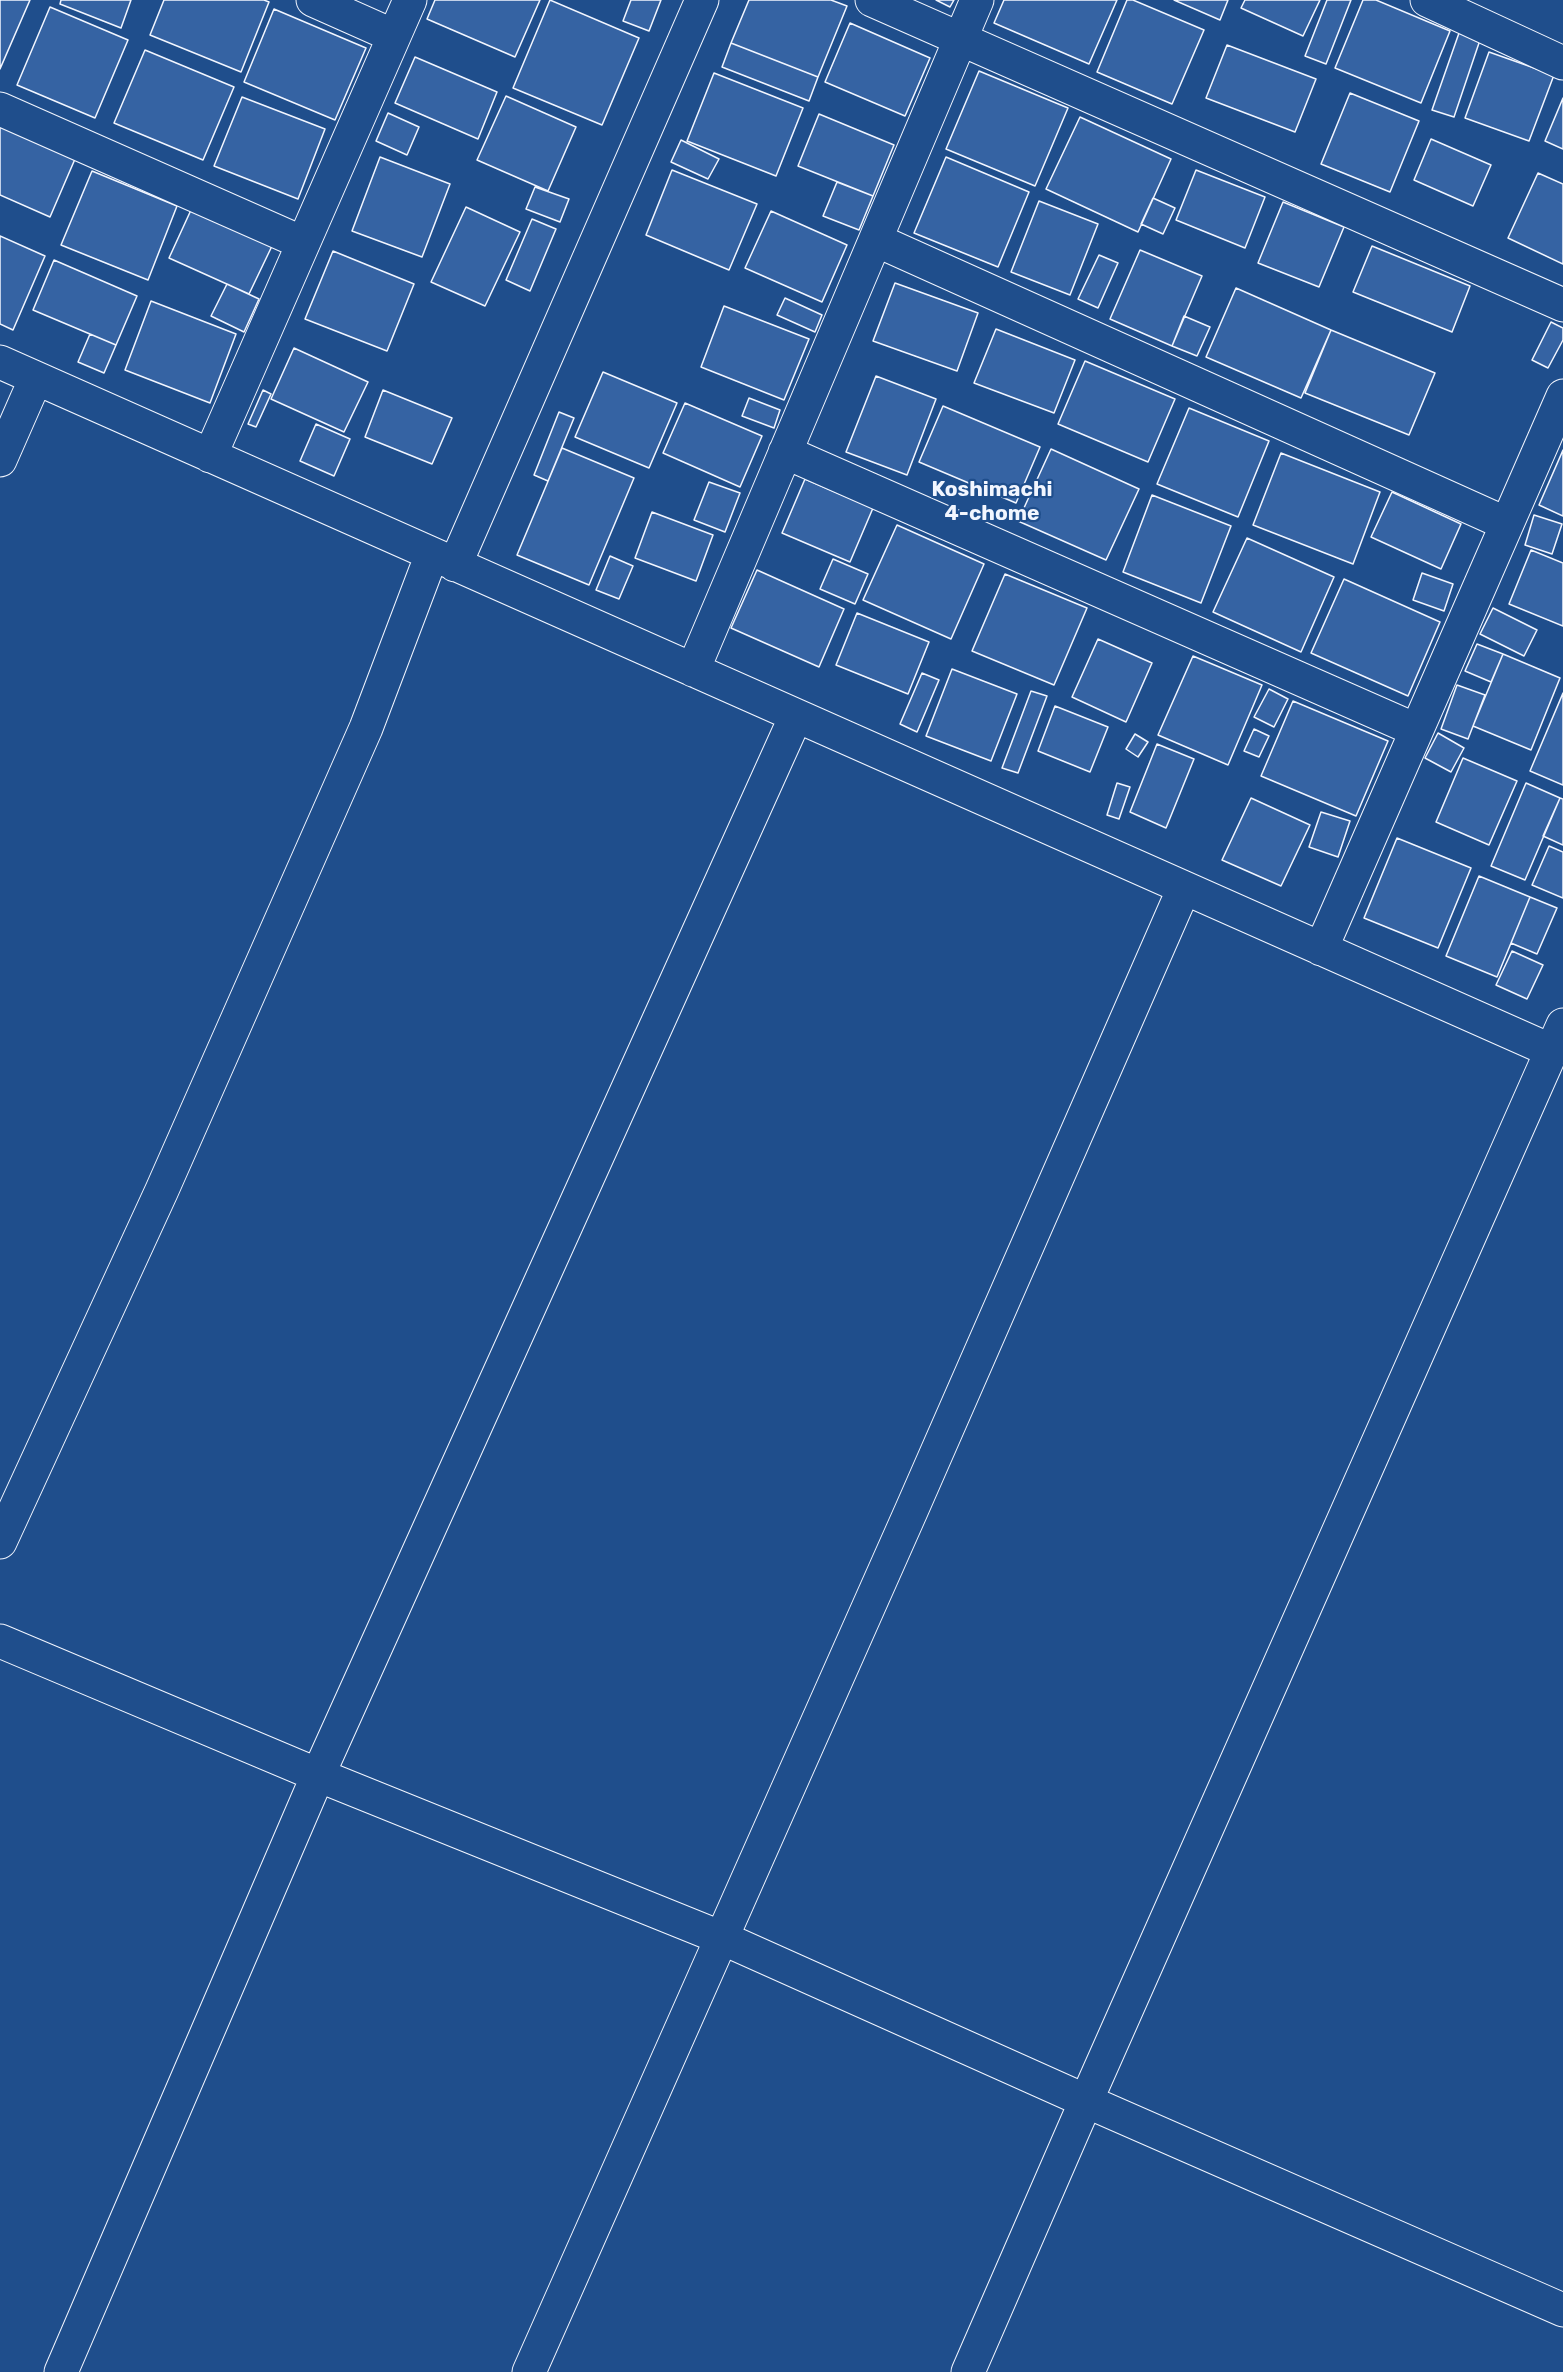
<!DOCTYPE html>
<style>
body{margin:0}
canvas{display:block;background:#1f4e8c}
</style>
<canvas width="1563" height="2372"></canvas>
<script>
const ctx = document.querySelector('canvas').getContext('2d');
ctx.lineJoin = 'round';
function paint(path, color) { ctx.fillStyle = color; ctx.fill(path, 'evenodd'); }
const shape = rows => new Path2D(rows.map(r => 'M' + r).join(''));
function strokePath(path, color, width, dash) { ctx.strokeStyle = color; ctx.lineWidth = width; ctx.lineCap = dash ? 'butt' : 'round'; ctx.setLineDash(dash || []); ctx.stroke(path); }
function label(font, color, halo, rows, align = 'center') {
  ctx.font = font + ' Rubik,sans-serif'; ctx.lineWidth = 4.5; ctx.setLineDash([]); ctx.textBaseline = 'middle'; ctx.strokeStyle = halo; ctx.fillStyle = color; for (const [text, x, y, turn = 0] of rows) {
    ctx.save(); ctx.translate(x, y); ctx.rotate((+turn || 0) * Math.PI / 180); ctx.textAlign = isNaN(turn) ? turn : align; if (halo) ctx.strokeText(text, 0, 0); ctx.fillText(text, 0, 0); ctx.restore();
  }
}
const building = shape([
 [0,0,30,0,0,69,0,0],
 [61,0,131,0,121,28,60,4,61,0],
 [164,0,264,0,269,2,241,72,150,35,164,0],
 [435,0,540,0,515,57,427,19,435,0],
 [550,0,639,38,602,125,513,88,550,0],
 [631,0,661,0,649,31,623,21,631,0],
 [749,0,831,0,847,6,818,77,731,43,749,0],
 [936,0,954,0,950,7,936,0],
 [1004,0,1117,0,1089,64,994,23,1004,0],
 [1127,0,1133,0,1204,30,1172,104,1097,72,1127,0],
 [1174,0,1228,0,1220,20,1174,0],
 [1245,0,1320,0,1303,36,1241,8,1245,0],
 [1327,0,1351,0,1326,64,1305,56,1327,0],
 [1363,0,1376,0,1450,31,1421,103,1335,68,1363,0],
 [50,7,128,40,95,118,17,85,50,7],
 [274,9,366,48,335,120,244,82,274,9],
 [850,23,930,58,905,116,825,82,850,23],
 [1459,33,1480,40,1454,117,1432,110,1459,33],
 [731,43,818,77,809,101,722,67,731,43],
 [1227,45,1316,79,1295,132,1206,98,1227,45],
 [145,50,234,87,203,160,114,123,145,50],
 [1489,52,1554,75,1529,141,1465,118,1489,52],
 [415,57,497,92,478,139,395,103,415,57],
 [979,71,1068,108,1035,186,946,149,979,71],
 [714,73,803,108,776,176,687,141,714,73],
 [1350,93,1419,121,1390,192,1321,164,1350,93],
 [506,96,576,127,548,191,477,160,506,96],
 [242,97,325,129,298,199,214,166,242,97],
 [1563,98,1563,149,1545,141,1563,98],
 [388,113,419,127,407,155,376,141,388,113],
 [819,114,894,145,873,196,798,166,819,114],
 [1080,117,1171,159,1138,232,1046,189,1080,117],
 [0,126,75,159,50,217,0,195,0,126],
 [1431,139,1491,165,1473,206,1414,180,1431,139],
 [681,140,719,159,708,179,671,162,681,140],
 [380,157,450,184,422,257,352,231,380,157],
 [946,157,1029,192,998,267,914,233,946,157],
 [672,170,757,204,729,270,646,235,672,170],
 [1196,170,1265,197,1245,248,1176,220,1196,170],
 [92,171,177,206,148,280,61,245,92,171],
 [1538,173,1563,184,1563,264,1508,238,1538,173],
 [837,182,873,196,859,230,823,216,837,182],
 [535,187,569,199,560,222,526,209,535,187],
 [1153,198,1175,208,1163,234,1141,224,1153,198],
 [1039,201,1098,224,1070,295,1011,272,1039,201],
 [1283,202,1344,227,1319,287,1258,263,1283,202],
 [466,207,520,232,485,306,431,282,466,207],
 [191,210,272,246,249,294,169,258,191,210],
 [771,211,847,245,822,302,745,268,771,211],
 [532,219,556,229,530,291,506,280,532,219],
 [0,236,45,256,13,330,0,324,0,236],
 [1372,246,1470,286,1452,332,1353,292,1372,246],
 [1140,250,1202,276,1172,346,1110,319,1140,250],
 [333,251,414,284,387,351,305,319,333,251],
 [1099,255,1118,263,1098,308,1078,299,1099,255],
 [54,260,137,296,116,345,33,310,54,260],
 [895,283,978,313,957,371,873,341,895,283],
 [227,284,259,299,244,332,211,316,227,284],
 [1236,288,1331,330,1301,398,1206,357,1236,288],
 [785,298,822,315,815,332,777,315,785,298],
 [151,301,236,334,210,403,125,370,151,301],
 [724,306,809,339,784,400,701,367,724,306],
 [1184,316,1210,327,1197,356,1172,346,1184,316],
 [1551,322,1563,328,1563,340,1548,368,1532,360,1551,322],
 [996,329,1075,360,1054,413,974,383,996,329],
 [1331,330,1435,373,1409,435,1305,393,1331,330],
 [90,334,116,345,104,373,78,362,90,334],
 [294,348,368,382,344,432,271,399,294,348],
 [1085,361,1175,399,1148,462,1058,424,1085,361],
 [603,372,677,403,649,468,575,437,603,372],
 [876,376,936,399,907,475,846,452,876,376],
 [263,390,271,394,256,427,248,424,263,390],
 [383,390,452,418,432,464,365,437,383,390],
 [749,398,780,410,774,428,742,416,749,398],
 [685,403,762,436,740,487,663,453,685,403],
 [943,406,1040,447,1016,503,919,462,943,406],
 [1189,408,1269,441,1238,517,1157,484,1189,408],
 [559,412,574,418,548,481,534,475,559,412],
 [316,424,350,439,334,476,300,461,316,424],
 [562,448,634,478,589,585,517,555,562,448],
 [1051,449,1139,489,1106,560,1018,521,1051,449],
 [1563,450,1563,516,1539,505,1563,450],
 [1281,453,1380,492,1353,564,1253,525,1281,453],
 [805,479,873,508,850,562,782,533,805,479],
 [709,482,740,493,725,532,694,520,709,482],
 [1392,492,1461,524,1441,569,1371,537,1392,492],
 [1152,495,1231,526,1201,603,1123,572,1152,495],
 [652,512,713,535,696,581,635,558,652,512],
 [1534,515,1562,524,1552,554,1525,545,1534,515],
 [897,525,984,564,951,639,863,600,897,525],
 [1247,538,1334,577,1301,652,1213,612,1247,538],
 [1531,550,1563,563,1563,626,1509,604,1531,550],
 [610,556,633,566,619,599,596,590,610,556],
 [833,559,868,574,855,604,820,589,833,559],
 [757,570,844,609,819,667,731,628,757,570],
 [1422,573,1453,584,1444,611,1413,600,1422,573],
 [1005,574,1087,608,1054,685,972,651,1005,574],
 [1344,579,1440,622,1408,696,1311,653,1344,579],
 [1493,608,1537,630,1524,656,1480,634,1493,608],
 [857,613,929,642,908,694,836,665,857,613],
 [1098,639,1152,663,1126,722,1072,697,1098,639],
 [1477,644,1503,654,1491,682,1465,671,1477,644],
 [1503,654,1560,678,1531,750,1473,726,1503,654],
 [1193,656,1262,685,1228,765,1158,735,1193,656],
 [952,669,1017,694,991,761,926,736,952,669],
 [922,673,939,680,917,732,900,724,922,673],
 [1457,685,1485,695,1468,739,1441,729,1457,685],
 [1269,689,1288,699,1274,727,1254,717,1269,689],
 [1031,691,1047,696,1018,773,1002,768,1031,691],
 [1563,693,1563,785,1530,771,1563,693],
 [1293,701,1388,741,1356,816,1261,776,1293,701],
 [1055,706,1108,727,1090,772,1038,751,1055,706],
 [1254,729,1269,736,1259,757,1244,751,1254,729],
 [1438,733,1464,748,1451,772,1425,758,1438,733],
 [1135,734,1148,742,1138,757,1126,749,1135,734],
 [1157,744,1194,759,1166,828,1130,812,1157,744],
 [1463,758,1517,781,1489,845,1436,822,1463,758],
 [1117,783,1130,787,1119,819,1107,815,1117,783],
 [1526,783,1560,798,1525,880,1491,866,1526,783],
 [1251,798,1310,825,1281,886,1222,860,1251,798],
 [1560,798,1563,799,1563,845,1543,836,1560,798],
 [1321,812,1350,821,1338,857,1309,847,1321,812],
 [1397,838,1471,868,1438,948,1364,918,1397,838],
 [1549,846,1563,852,1563,898,1532,885,1549,846],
 [1479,876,1530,897,1497,977,1446,956,1479,876],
 [1530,897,1557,908,1537,954,1511,943,1530,897],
 [1512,951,1543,965,1527,999,1496,985,1512,951]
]);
paint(building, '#3563a3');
strokePath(building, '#f2f6ff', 1.5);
const minor = shape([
 [313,0,394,36],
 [872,0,1563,305],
 [1427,0,1563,63],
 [0,109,303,243],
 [876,240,1507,524],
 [0,362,1552,1051],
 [785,452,1416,730],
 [210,456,410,0],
 [0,460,36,378],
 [455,565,702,0],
 [693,670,977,0],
 [1321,949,1563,396],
 [0,1542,162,1190,366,728,432,554],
 [0,1641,318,1775,722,1938,1086,2101,1563,2310],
 [61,2372,318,1775,796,716],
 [529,2372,912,1509,1184,888],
 [968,2372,1086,2101,1563,1025]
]);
strokePath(minor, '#f2f6ff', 35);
strokePath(minor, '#1f4e8c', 33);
label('bold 21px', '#f2f6ff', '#1f4e8c', [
 ["Koshimachi",992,490],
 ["4-chome",992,514]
]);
</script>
